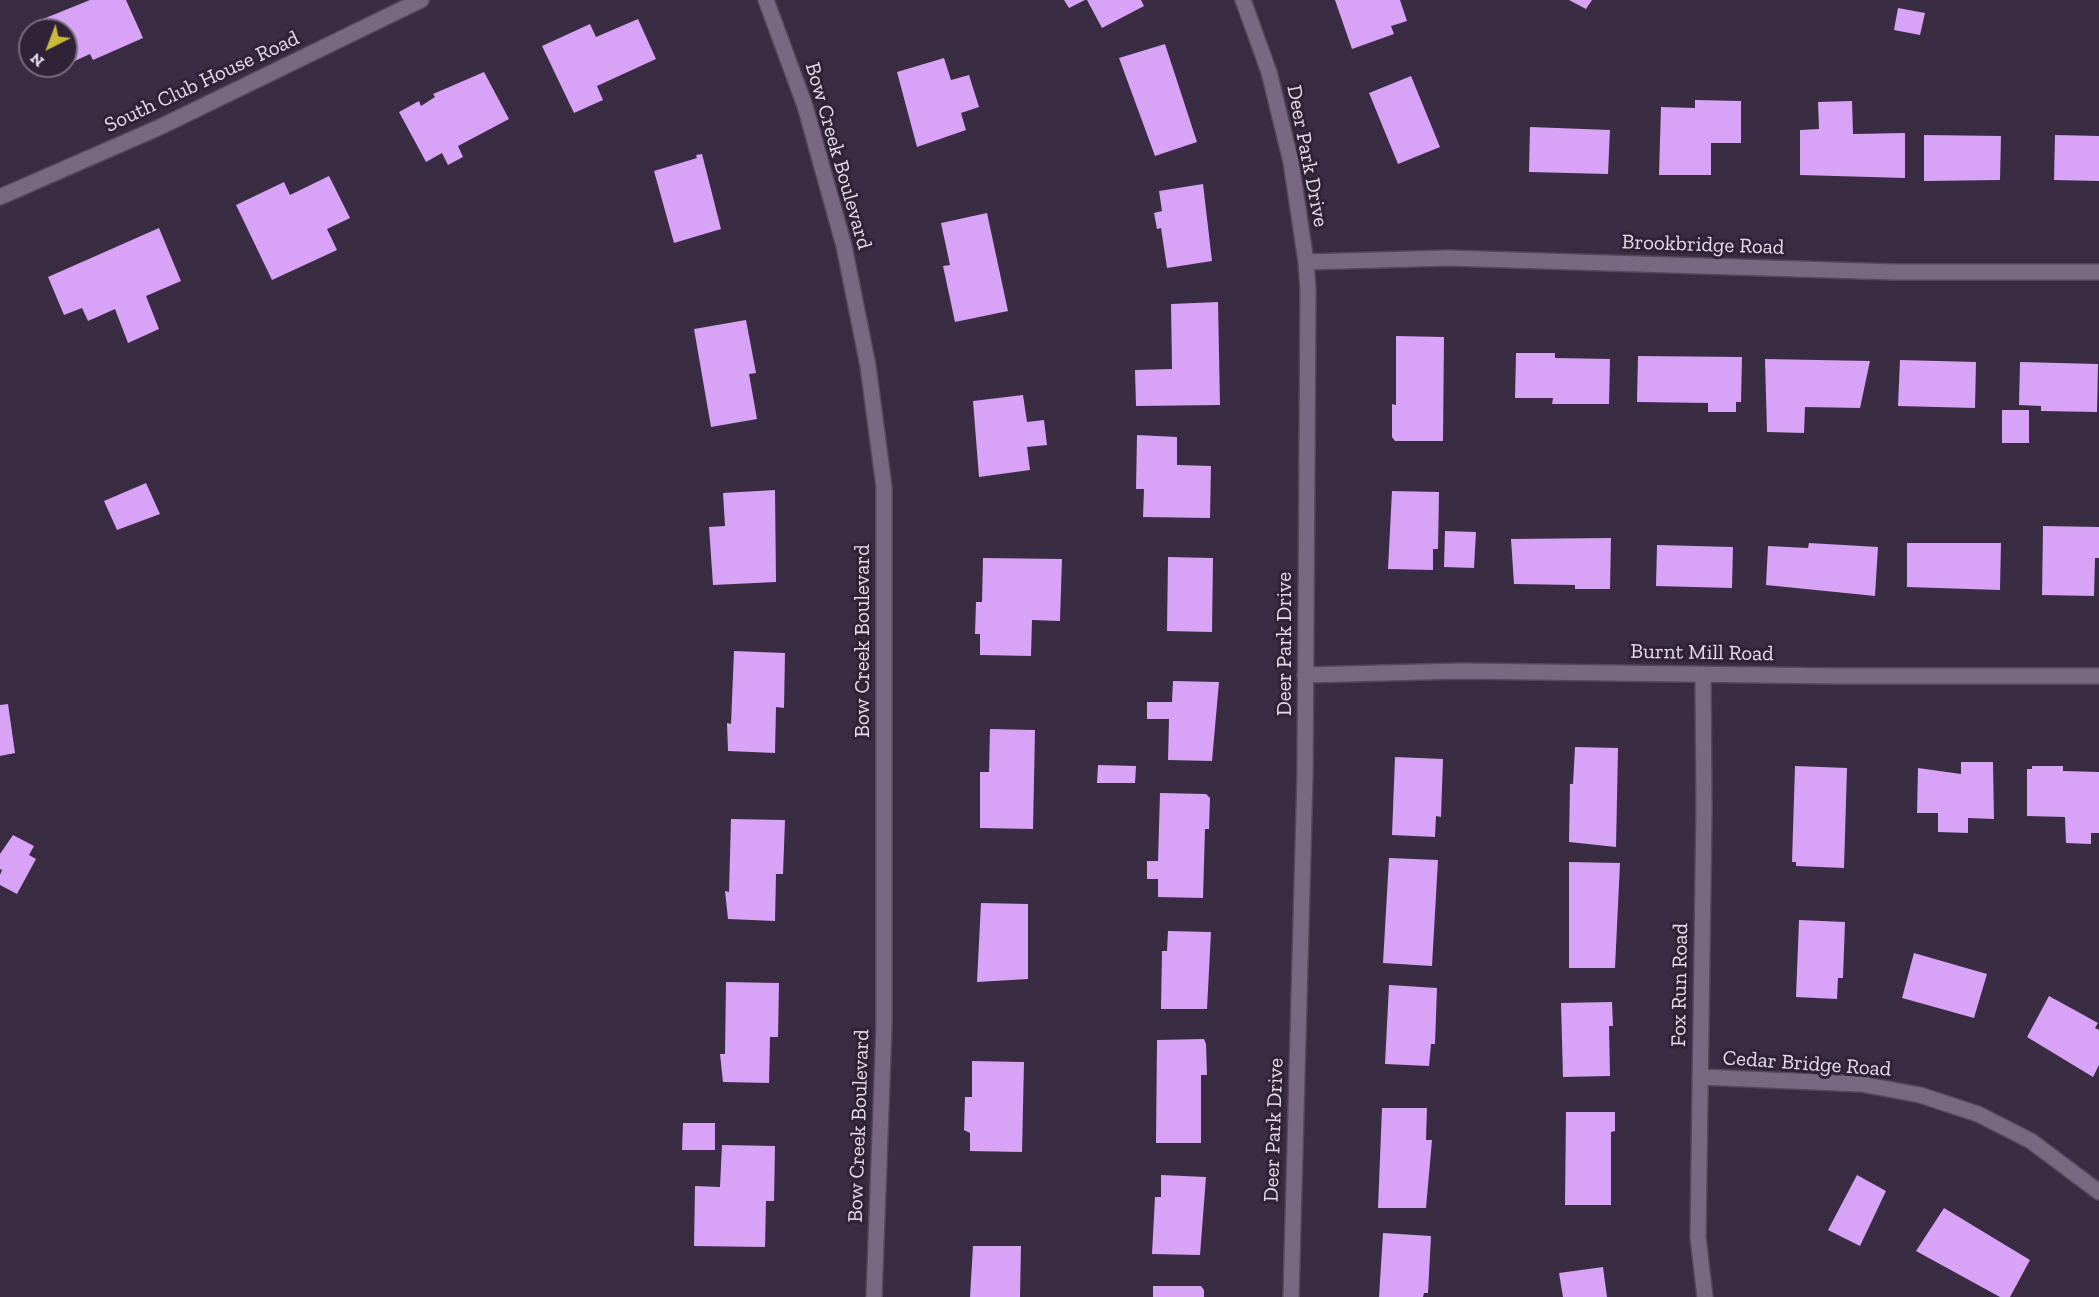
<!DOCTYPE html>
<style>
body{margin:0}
#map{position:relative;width:2099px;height:1297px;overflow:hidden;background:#3a2c42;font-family:"Zilla Slab",serif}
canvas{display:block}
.north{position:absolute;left:18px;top:18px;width:60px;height:60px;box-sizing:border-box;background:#302237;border:2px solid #786c7f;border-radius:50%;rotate:222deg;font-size:16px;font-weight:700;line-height:24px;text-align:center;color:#e5dcea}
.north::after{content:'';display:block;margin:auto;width:21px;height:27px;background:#cbba39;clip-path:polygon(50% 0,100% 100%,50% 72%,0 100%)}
</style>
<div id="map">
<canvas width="2099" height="1297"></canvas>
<div class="north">N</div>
</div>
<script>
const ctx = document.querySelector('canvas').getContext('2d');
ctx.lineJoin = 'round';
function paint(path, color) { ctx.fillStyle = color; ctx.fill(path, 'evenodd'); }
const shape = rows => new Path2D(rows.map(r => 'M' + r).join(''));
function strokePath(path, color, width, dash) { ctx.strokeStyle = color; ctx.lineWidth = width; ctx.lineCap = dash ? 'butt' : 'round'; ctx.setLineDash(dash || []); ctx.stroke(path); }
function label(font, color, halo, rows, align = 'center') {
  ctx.font = font + ' "Zilla Slab",serif'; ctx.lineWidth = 6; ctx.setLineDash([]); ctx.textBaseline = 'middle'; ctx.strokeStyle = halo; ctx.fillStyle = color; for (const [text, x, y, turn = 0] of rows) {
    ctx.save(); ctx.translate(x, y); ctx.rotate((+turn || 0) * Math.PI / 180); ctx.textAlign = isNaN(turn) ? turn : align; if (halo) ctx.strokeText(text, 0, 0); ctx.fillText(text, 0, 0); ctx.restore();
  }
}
paint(shape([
 [90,0,126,0,143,38,93,60,90,54,66,65,66,30,30,30,30,34,27,28,43,19],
 [1064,0,1085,0,1069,8],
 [1087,0,1141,0,1144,6,1102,28],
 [1335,0,1400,0,1407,21,1391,26,1394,34,1352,49],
 [1569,0,1592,0,1586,9],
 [1898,8,1925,13,1920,35,1894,30],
 [638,19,656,59,597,86,603,100,574,113,542,46,590,24,596,37],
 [1165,44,1197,142,1155,156,1119,58],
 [944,58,951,80,969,75,979,107,961,113,966,130,917,147,897,72],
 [44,66,63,66,47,73],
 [484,72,509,119,458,146,463,157,448,165,442,153,426,162,399,112,419,101,421,106,435,97,433,94],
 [1411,76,1440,147,1398,164,1369,93],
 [1695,100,1741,101,1741,143,1711,143,1711,175,1659,175,1661,107,1695,108],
 [1852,101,1853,134,1905,133,1905,178,1800,175,1800,130,1819,129,1818,102],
 [1530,127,1610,130,1608,174,1529,172],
 [1924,135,2001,136,2000,180,1924,181],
 [2055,135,2099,136,2099,181,2054,180],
 [702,154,721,229,674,243,654,171,697,158,696,155],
 [329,176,350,218,327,229,337,250,272,280,236,205,284,182,290,195],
 [1203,184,1212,261,1167,268,1161,228,1157,229,1154,213,1162,211,1159,191],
 [987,213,1008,311,955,322,943,266,950,265,941,223],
 [159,228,181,281,146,296,159,329,128,343,115,309,88,321,82,308,64,315,48,277],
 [1218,302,1220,405,1136,406,1135,370,1172,369,1171,304],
 [746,320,756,373,749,374,757,419,711,427,694,329],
 [1396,336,1444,337,1443,441,1395,441,1392,437,1392,404,1396,405],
 [1516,353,1555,353,1555,358,1610,359,1609,404,1552,404,1553,398,1515,398],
 [1638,356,1742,357,1741,402,1736,402,1736,412,1708,412,1708,403,1637,402],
 [1765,359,1870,361,1860,408,1805,407,1804,433,1767,432],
 [1900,360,1976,362,1975,408,1898,406],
 [2020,362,2098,364,2097,412,2041,411,2041,406,2019,405],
 [1023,395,1027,422,1044,420,1047,445,1027,447,1030,470,979,477,973,401],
 [2002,410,2029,410,2029,443,2002,443],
 [1137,435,1177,437,1177,465,1211,466,1210,518,1143,517,1144,489,1136,489],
 [146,483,160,514,117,530,104,501],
 [775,490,776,582,713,585,709,527,725,526,723,493],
 [1392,491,1439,492,1438,549,1433,549,1433,570,1388,569],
 [2043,526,2099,527,2099,558,2095,558,2094,596,2042,595],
 [1445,531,1476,532,1474,568,1444,567],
 [1611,538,1610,589,1575,589,1575,585,1514,584,1511,539],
 [1809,543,1878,547,1875,596,1766,585,1768,546,1808,548],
 [1907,543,2001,543,2000,590,1907,587],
 [1657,545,1733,547,1732,588,1656,586],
 [1168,557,1213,558,1212,632,1167,631],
 [983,558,1062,559,1060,621,1032,620,1031,656,980,655,980,634,975,634,976,602,982,602],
 [734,651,785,653,784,708,776,707,775,753,728,751,727,723,731,724],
 [1173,681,1219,682,1212,761,1168,760,1169,719,1147,719,1147,702,1172,702],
 [8,704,15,753,0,756,0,705],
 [990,729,1035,730,1033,829,980,828,980,772,989,772],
 [1575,747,1618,748,1616,847,1569,842,1570,784,1573,784],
 [1395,757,1443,759,1441,817,1436,816,1435,837,1392,835],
 [1961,762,1993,762,1994,819,1968,818,1968,833,1938,832,1938,813,1917,813,1918,768,1961,774],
 [1098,765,1136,766,1135,783,1097,783],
 [1795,766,1847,768,1844,868,1796,866,1796,862,1792,862],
 [2032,766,2063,766,2063,771,2099,772,2099,833,2091,833,2091,844,2066,843,2065,817,2027,816,2027,769,2032,769],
 [1160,793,1206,794,1210,798,1209,829,1205,829,1203,898,1158,897,1158,879,1147,879,1147,861,1158,861],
 [731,819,785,820,783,874,776,874,775,921,728,919,725,891,729,892],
 [13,835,34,846,29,855,36,859,17,894,0,885,0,875,2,870,0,869,0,854],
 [1389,858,1438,860,1432,966,1383,963],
 [1569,862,1620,863,1615,968,1569,968],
 [981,903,1028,904,1028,979,977,982],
 [1799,920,1845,922,1843,978,1838,978,1837,999,1796,997],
 [1168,931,1211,932,1207,1009,1161,1009,1162,951,1167,951],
 [1914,953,1987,974,1974,1018,1902,998],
 [726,982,779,983,778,1037,770,1037,769,1083,723,1082,720,1054,725,1054],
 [1389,985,1437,988,1435,1044,1431,1044,1429,1066,1385,1064],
 [2049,996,2098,1023,2095,1028,2099,1030,2099,1065,2093,1077,2027,1037],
 [1612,1002,1613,1026,1609,1026,1610,1076,1563,1077,1561,1003],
 [1204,1039,1206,1044,1207,1075,1201,1075,1201,1143,1156,1143,1157,1040],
 [972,1061,1024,1062,1022,1152,970,1151,970,1133,964,1130,965,1097,972,1097],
 [1382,1108,1427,1108,1426,1140,1432,1140,1426,1208,1378,1208],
 [1566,1112,1615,1112,1615,1131,1611,1132,1611,1205,1565,1205],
 [683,1123,715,1123,715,1150,682,1150],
 [722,1145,775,1146,774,1201,766,1201,765,1247,694,1246,695,1186,720,1187],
 [1161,1175,1206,1177,1200,1255,1152,1254,1155,1197,1161,1197],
 [1857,1175,1886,1191,1860,1246,1828,1230],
 [1944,1208,2030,1260,2010,1297,2000,1297,1916,1251],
 [1383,1233,1431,1236,1428,1293,1424,1293,1423,1297,1379,1297],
 [973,1246,1021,1246,1020,1297,970,1297],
 [1603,1267,1607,1297,1563,1297,1559,1273],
 [1153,1286,1201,1286,1204,1290,1204,1297,1153,1297]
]), '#d8a2f6');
const minor = shape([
 [766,0,805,106,844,246,868,366,884,487,884,1026,874,1297],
 [1243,0,1269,72,1291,162,1306,262,1308,290,1305,775,1291,1297],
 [0,197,160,127,421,0],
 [1306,262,1448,258,1894,272,2099,272],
 [1703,674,1704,809,1698,1237,1705,1297],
 [1305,675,1461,671,1836,676,2099,676],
 [1700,1077,1861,1084,1920,1095,1978,1114,2031,1141,2099,1192]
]);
strokePath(minor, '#54485a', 18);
strokePath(minor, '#786881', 15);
label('21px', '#e5dcea', '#302237', [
 ["South Club House Road",202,82,-25],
 ["Bow Creek Boulevard",838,156,74],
 ["Deer Park Drive",1307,156,79],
 ["Brookbridge Road",1703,245,2],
 ["Bow Creek Boulevard",863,641,-90],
 ["Deer Park Drive",1285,644,-90],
 ["Burnt Mill Road",1702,653,1],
 ["Fox Run Road",1680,985,-89],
 ["Cedar Bridge Road",1807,1064,4],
 ["Bow Creek Boulevard",859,1126,-88],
 ["Deer Park Drive",1274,1130,-88]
]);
</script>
